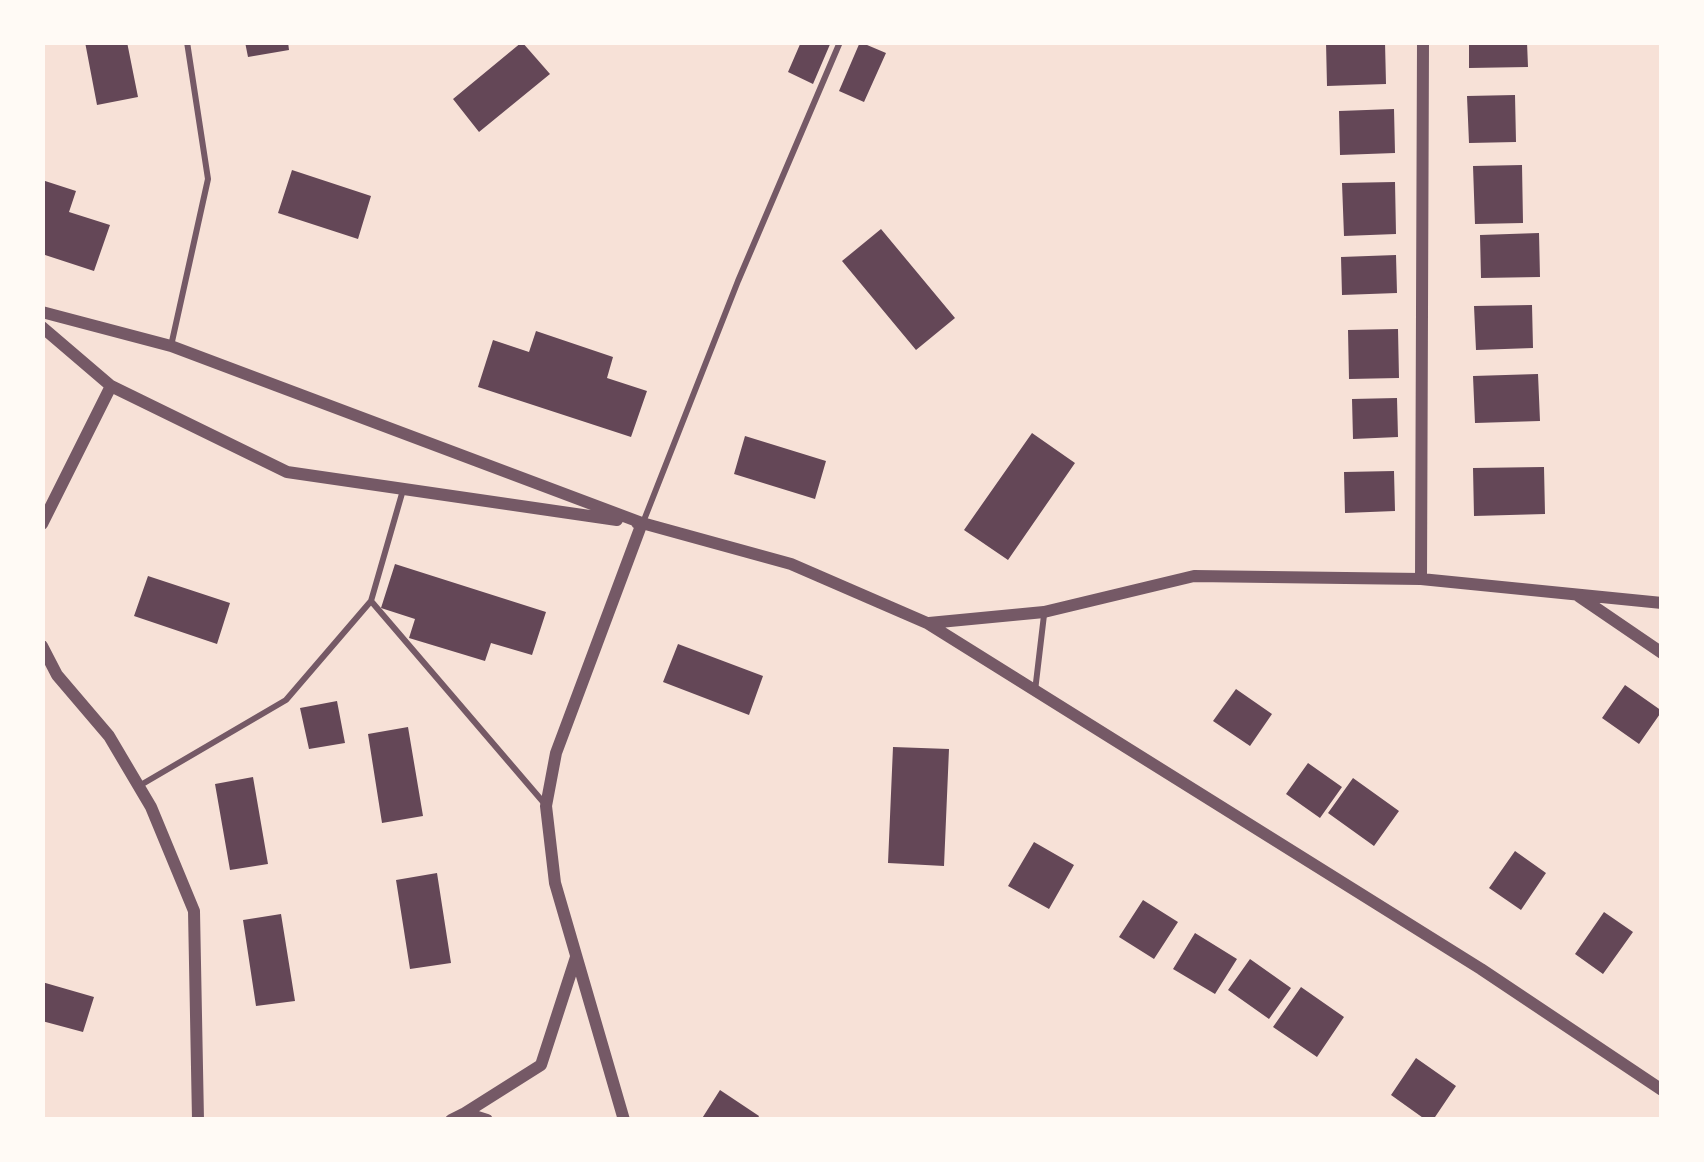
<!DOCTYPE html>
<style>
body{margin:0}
#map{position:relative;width:1704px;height:1162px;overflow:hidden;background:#f7e1d7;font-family:"Sofia Sans Condensed",sans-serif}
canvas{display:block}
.frame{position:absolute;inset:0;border:45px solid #fffaf5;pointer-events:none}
</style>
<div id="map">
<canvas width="1704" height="1162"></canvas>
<div class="frame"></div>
</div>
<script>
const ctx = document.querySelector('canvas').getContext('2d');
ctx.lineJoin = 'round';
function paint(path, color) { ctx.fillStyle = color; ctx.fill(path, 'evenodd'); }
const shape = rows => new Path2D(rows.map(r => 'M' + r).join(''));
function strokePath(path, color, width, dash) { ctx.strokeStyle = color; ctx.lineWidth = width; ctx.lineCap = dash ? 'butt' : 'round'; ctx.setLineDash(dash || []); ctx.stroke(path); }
paint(shape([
 [85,42,127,42,138,97,97,105],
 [245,42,288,42,289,50,248,57],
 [522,42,550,74,479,132,453,99],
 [801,42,831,42,813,84,788,72],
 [860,42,886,53,864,102,839,91],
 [1326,42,1385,42,1386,84,1327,86],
 [1469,42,1527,42,1528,67,1469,68],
 [1515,95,1516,142,1469,143,1467,96],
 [1394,109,1395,153,1340,155,1339,111],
 [1522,165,1523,223,1475,224,1473,166],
 [292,170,371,196,358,239,278,213],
 [42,180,76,191,69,212,110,225,94,271,42,254],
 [1395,182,1396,234,1344,236,1342,183],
 [881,229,955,318,916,350,842,261],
 [1539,233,1540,277,1481,278,1480,235],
 [1396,255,1397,293,1342,295,1341,257],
 [1532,305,1533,348,1476,350,1474,306],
 [1398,329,1399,378,1349,379,1348,330],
 [536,331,613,357,607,378,647,391,631,437,478,387,493,340,529,352],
 [1538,374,1540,421,1475,423,1473,376],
 [1397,398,1398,437,1353,439,1352,399],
 [1032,433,1075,463,1008,560,964,530],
 [745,436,826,461,815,499,734,474],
 [1544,467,1545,514,1474,516,1473,468],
 [1394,471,1395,511,1345,513,1344,472],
 [395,564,546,612,532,655,491,643,485,661,409,638,415,619,381,608],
 [148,576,230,603,217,644,134,616],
 [678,644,763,676,749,715,663,682],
 [1625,685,1662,711,1639,744,1602,718],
 [1236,689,1272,714,1250,746,1213,721],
 [337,701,345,743,309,749,300,708],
 [408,727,423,816,382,823,368,734],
 [893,747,949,749,944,866,888,863],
 [1308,763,1342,787,1320,818,1286,794],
 [253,777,268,864,230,870,215,784],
 [1353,778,1399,811,1374,846,1328,813],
 [1034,842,1074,865,1049,909,1008,886],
 [1515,851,1546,873,1521,910,1489,888],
 [437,873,451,963,410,969,396,880],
 [1143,900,1178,922,1154,959,1119,937],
 [1604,912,1633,932,1603,974,1575,954],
 [281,914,295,1001,256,1006,243,920],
 [1195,933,1237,959,1215,994,1173,969],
 [1250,959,1291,988,1269,1019,1228,990],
 [42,982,94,997,83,1032,42,1021],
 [1301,987,1344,1017,1317,1057,1273,1027],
 [1416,1058,1456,1086,1433,1120,1426,1120,1391,1095],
 [720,1090,759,1116,757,1120,701,1120]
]), '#644757');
strokePath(shape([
 [171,346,208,179,187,42],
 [644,520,738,281,840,42],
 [371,601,544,803],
 [1035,691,1044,615],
 [139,786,286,700,371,601,403,490]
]), '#755966', 6);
strokePath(shape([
 [42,312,171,346,642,523,791,564,927,623,1481,969,1662,1090],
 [42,327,111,386,287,472,617,520],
 [42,524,111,386],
 [1421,579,1423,42],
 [1577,595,1662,653],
 [929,623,1044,612,1194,576,1421,579,1662,603],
 [42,646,57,675,109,736,151,807,194,911,198,1120],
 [465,1113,541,1065,576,957],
 [451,1120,465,1113,487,1120],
 [624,1120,555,883,546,806,556,753,642,523,637,523]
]), '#755966', 12);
</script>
